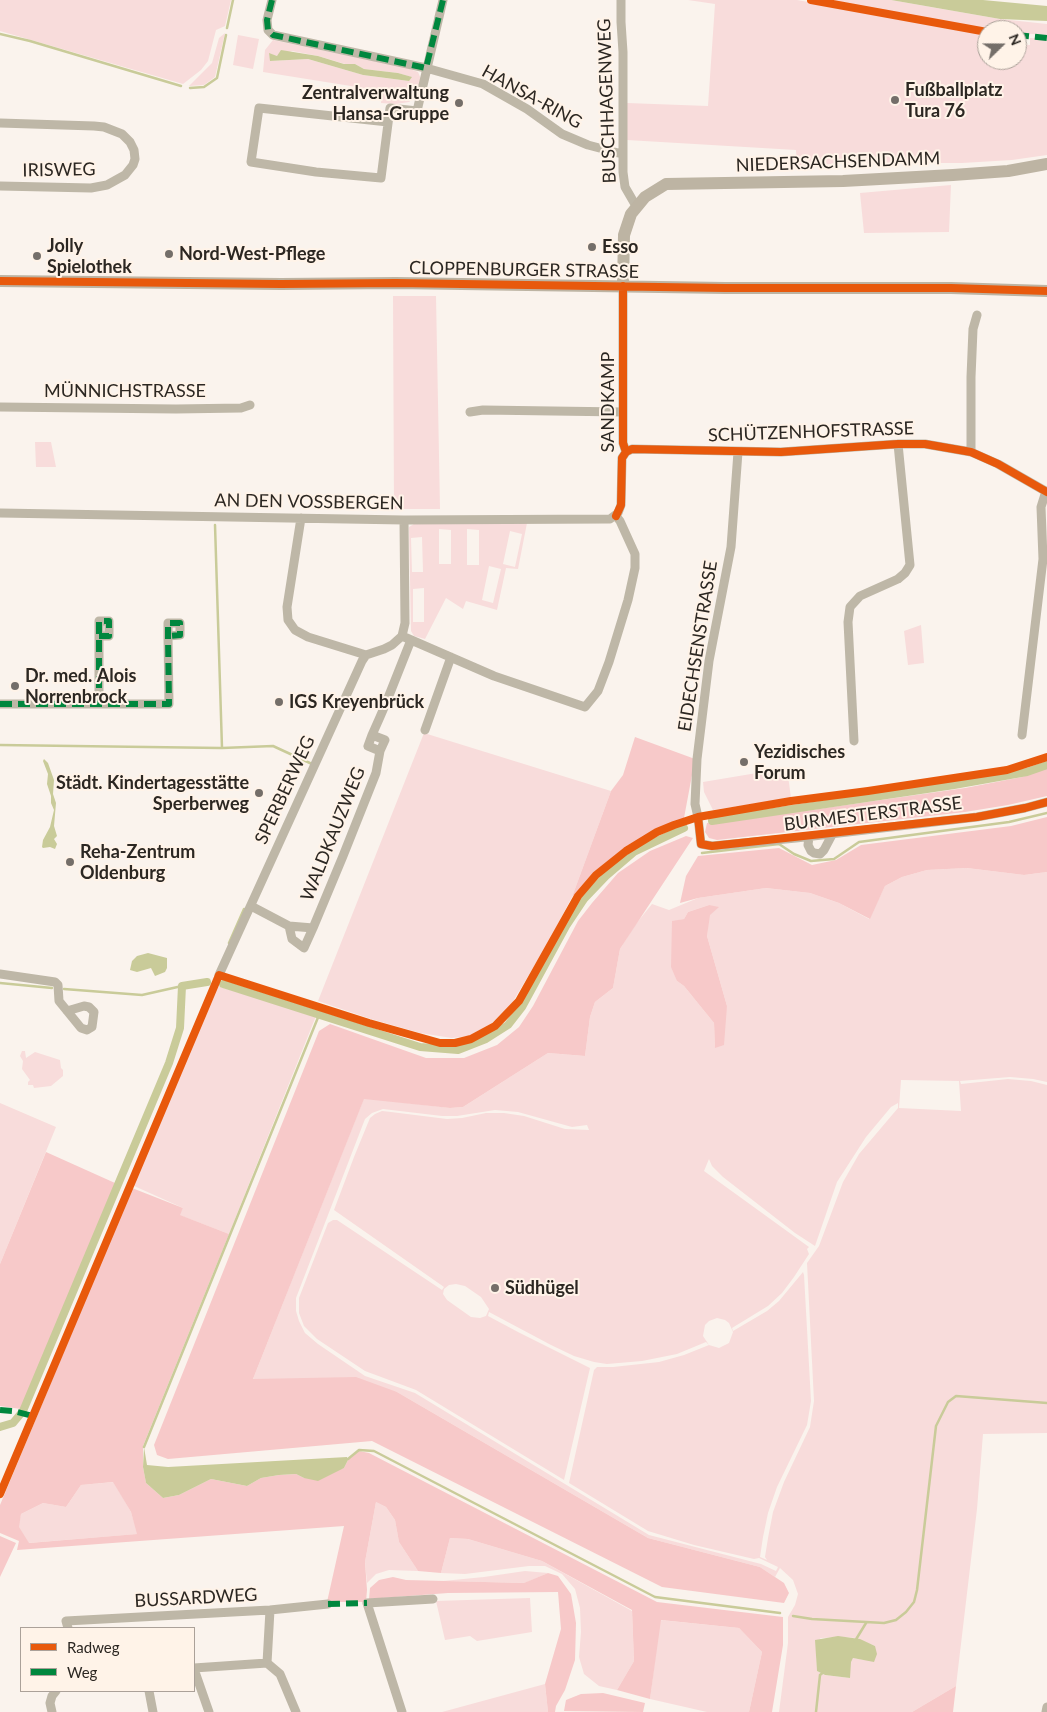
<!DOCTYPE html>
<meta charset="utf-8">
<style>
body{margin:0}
#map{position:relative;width:1047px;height:1712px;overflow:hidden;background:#faf3ed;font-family:Lato,sans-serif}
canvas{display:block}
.legend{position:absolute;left:20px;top:1627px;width:175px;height:65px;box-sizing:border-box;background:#fff3e8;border:1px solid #aba199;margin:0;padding:6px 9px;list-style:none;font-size:15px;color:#2c2722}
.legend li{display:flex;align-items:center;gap:10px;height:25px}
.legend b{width:25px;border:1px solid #aba199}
.north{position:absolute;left:977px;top:20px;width:50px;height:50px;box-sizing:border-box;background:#fff3e8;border:1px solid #aba199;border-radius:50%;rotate:68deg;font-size:14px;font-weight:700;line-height:20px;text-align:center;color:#2c2722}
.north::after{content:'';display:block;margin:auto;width:18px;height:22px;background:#746e69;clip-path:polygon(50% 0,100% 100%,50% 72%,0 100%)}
</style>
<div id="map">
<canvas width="1047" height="1712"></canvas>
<ul class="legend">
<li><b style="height:6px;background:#e8590c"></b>Radweg</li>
<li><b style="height:6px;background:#00873e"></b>Weg</li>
</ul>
<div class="north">N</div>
</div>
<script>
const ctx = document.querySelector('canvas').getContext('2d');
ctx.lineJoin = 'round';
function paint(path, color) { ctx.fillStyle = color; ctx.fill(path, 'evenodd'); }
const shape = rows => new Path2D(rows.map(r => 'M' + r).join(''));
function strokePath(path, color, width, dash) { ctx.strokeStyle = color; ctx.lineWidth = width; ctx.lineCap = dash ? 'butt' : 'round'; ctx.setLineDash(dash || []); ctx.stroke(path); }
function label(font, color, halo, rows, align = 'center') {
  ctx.font = font + ' Lato,sans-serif'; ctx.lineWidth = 4; ctx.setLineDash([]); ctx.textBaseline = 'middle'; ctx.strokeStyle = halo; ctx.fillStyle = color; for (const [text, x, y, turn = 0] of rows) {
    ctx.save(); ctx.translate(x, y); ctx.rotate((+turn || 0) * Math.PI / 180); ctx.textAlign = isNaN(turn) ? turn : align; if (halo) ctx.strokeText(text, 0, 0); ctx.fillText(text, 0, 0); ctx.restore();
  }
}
paint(shape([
 [0,0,231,0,225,26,216,30,208,61,201,70,183,84,0,31],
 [688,0,797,0,987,34,987,60,1017,60,1017,44,1030,45,1030,38,1047,39,1047,155,1012,160,962,163,836,163,797,170,796,150,627,140,627,103,708,106,715,4],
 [821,0,891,0,1000,19,1047,24,1047,35,1017,33,1017,30,978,28],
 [225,33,215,77,204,85,189,86,212,63,219,38],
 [238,35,259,39,253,69,233,65],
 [273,40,407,68,418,72,421,79,418,95,409,102,396,104,381,103,382,91,263,72,265,50],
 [292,51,318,56,345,64,355,64,364,69,398,73,411,77,409,81,363,75,308,59,271,61,269,54,277,56],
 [951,185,949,232,864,233,860,193],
 [393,296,436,296,440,509,394,509],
 [35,442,51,442,56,467,36,467],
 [527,523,518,569,506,568,497,610,466,601,463,609,446,598,425,639,414,636,411,631,409,527,414,524],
 [439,529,451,530,451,564,439,564],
 [467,529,479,530,479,565,467,565],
 [510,531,522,534,515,567,503,564],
 [422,537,423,572,412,572,411,538],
 [489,566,501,569,493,603,482,600],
 [424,588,424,622,413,622,413,589],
 [921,625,924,663,908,665,904,631],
 [424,733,611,791,572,897,545,948,512,1003,492,1023,469,1036,452,1038,420,1033,371,1019,318,1001],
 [787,768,791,798,713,810,704,792,703,782],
 [967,868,1024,875,1047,872,1047,1082,1033,1079,1010,1077,960,1081,961,1084,1008,1079,1031,1081,1047,1085,1047,1433,983,1434,977,1509,956,1686,912,1712,779,1712,788,1643,788,1617,795,1605,798,1594,793,1580,780,1568,775,1577,760,1567,648,1538,397,1392,253,1379,364,1098,450,1108,463,1107,548,1053,585,1056,590,1017,595,1002,613,988,620,949,635,925,652,904,669,910,698,898,766,888,810,893,839,903,869,919,885,886,902,877,927,870],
 [709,905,707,936,727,1006,715,1047,714,1023,684,986,677,981,672,922,684,919,688,912],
 [901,1080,959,1081,961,1111,899,1108],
 [898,1103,898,1108,859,1154,843,1182,819,1246,807,1263,814,1401,810,1427,784,1482,773,1512,768,1538,765,1557,767,1560,760,1557,763,1537,768,1513,777,1487,807,1425,811,1401,804,1275,803,1272,779,1301,767,1311,733,1331,732,1328,768,1306,782,1293,794,1277,809,1254,807,1249,809,1247,704,1171,709,1159,712,1166,723,1177,795,1233,815,1246,837,1182,866,1137,891,1107],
 [383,1109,442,1116,457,1116,495,1110,518,1112,572,1127,587,1125,589,1130,565,1129,524,1116,504,1113,486,1113,462,1118,447,1119,391,1112,382,1111,375,1114,370,1118,354,1157,334,1210,444,1287,442,1290,337,1220,333,1220,328,1223,299,1298,299,1313,304,1326,317,1339,365,1371,416,1390,648,1531,694,1545,754,1559,759,1558,778,1567,776,1571,761,1564,649,1535,415,1393,365,1376,318,1344,305,1333,299,1321,296,1311,296,1298,365,1119,372,1113],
 [456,1284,465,1286,481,1297,489,1309,486,1316,480,1318,471,1317,447,1300,443,1294,444,1289,449,1285],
 [489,1312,551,1345,574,1356,594,1362,607,1364,642,1361,677,1354,706,1342,709,1345,684,1355,659,1362,613,1367,597,1367,594,1370,569,1483,564,1480,590,1368,518,1332,488,1316],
 [717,1318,725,1320,729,1323,733,1332,729,1343,719,1348,709,1345,703,1336,705,1325,709,1321],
 [845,1637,855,1638,875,1646,865,1660,853,1658,850,1662,850,1678,825,1675,817,1671,816,1642,821,1638],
 [217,986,316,1016,229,1234,179,1215,183,1208,132,1185],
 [22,1051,25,1051,26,1058,35,1052,60,1060,61,1068,63,1070,63,1076,51,1086,34,1088,33,1085,28,1085,28,1082,30,1080,22,1069,23,1061,20,1056],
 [0,1103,56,1127,0,1264],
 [114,1482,131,1512,138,1534,28,1543,18,1527,21,1514,43,1503,66,1507,81,1485],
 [376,1502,386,1507,395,1520,399,1542,418,1571,389,1570,376,1574,367,1583,365,1562],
 [450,1538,468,1539,542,1561,632,1611,634,1661,617,1690,599,1686,584,1674,579,1657,581,1632,580,1608,575,1589,562,1574,545,1566,529,1566,465,1574,441,1573],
 [525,1571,548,1573,525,1583,443,1581,484,1577],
 [530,1598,532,1632,477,1641,470,1636,445,1640,436,1601],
 [660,1620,739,1628,762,1652,749,1712,707,1712,650,1699],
 [545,1684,548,1712,442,1712]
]), '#f8dcdb');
paint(shape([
 [635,737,695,759,684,818,659,829,628,845,602,866,572,897,611,791,623,775],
 [1047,768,1047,796,1008,805,965,812,717,840,709,838,705,832,707,823,811,810,965,788,1022,777],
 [1047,817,1047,872,1024,875,967,868,927,870,902,877,885,886,870,919,839,903,810,893,766,888,698,898,680,903,686,876,698,856,779,848,812,865,836,860,861,845,1011,826],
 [686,836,693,838,620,949,613,988,595,1002,590,1017,585,1056,548,1053,463,1107,450,1108,364,1099,253,1379,356,1377,397,1392,648,1538,760,1567,784,1583,789,1593,784,1603,662,1587,372,1441,168,1459,157,1455,154,1445,319,1031,330,1024,426,1058,464,1058,497,1045,519,1027,533,1006,578,921,592,903,618,873,650,851],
 [709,905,719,907,710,915,707,936,727,1006,724,1045,715,1048,714,1023,684,986,677,981,671,967,672,921,684,919,688,912],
 [46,1152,115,1183,21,1409,0,1406,0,1264],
 [132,1188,183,1208,180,1215,229,1234,143,1446,143,1467,146,1483,163,1498,179,1495,211,1479,247,1486,261,1478,279,1475,296,1474,304,1478,344,1468,348,1460,359,1451,369,1453,657,1602,783,1617,783,1645,772,1712,749,1712,762,1652,739,1628,661,1620,650,1699,617,1690,634,1661,632,1610,542,1561,468,1539,450,1538,441,1573,418,1571,399,1542,395,1520,386,1507,376,1502,365,1562,367,1590,366,1602,327,1602,344,1526,17,1550,19,1541,0,1533,0,1505],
 [113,1482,131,1512,137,1534,29,1543,19,1527,21,1514,43,1503,66,1507,81,1485],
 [0,1536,16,1543,0,1577],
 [548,1573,558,1576,571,1594,576,1623,575,1660,565,1690,556,1706,555,1712,548,1712,545,1684,561,1629,558,1592,448,1593,369,1599,370,1588,379,1580,393,1577,406,1580,524,1583],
 [956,1686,953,1712,912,1712],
 [603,1693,645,1703,643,1712,564,1711,566,1700,581,1694]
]), '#f7c9c9');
paint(shape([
 [891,0,983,0,1047,6,1047,21,1000,19],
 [281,50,318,56,344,64,355,64,364,69,398,73,412,77,409,81,363,75,308,59,270,61,269,53,277,56],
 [44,759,48,763,54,780,53,794,56,803,54,826,57,836,54,839,57,844,55,849,50,847,43,848,42,847,43,840,50,827,54,810,51,803,51,796,47,784,48,774,43,761],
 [148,953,167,958,167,968,165,972,155,976,151,968,137,972,130,970,132,961,137,956],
 [144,1447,147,1465,168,1467,347,1457,348,1460,344,1468,318,1481,304,1478,296,1474,279,1475,261,1478,247,1486,211,1479,179,1495,163,1498,146,1483,143,1467],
 [838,1636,860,1639,875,1646,877,1654,874,1662,853,1658,851,1662,850,1678,825,1675,817,1671,815,1640]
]), '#c9cb99');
strokePath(shape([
 [227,28,233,0],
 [0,34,30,41,181,86],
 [190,88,204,87,217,78,226,35],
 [215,525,222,748,273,746,312,764],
 [0,745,221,748],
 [702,853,779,844,794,854,811,861,834,859,859,842,1009,822,1047,813],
 [229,943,244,909],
 [0,983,52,988],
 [64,989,142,995,182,986],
 [144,1447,319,1015],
 [348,1459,359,1450,374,1451,655,1597,780,1613],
 [793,1616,812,1619,884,1623,896,1620,906,1612,914,1602,917,1590,936,1426,948,1402,956,1396,1047,1403],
 [855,1641,866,1623],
 [816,1712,820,1675,825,1671]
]), '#c9cb99', 2.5);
strokePath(shape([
 [712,821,954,785,1027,772,1047,765],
 [223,984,420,1047,458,1050,486,1039,508,1025,522,1007,566,926,584,899,606,876,634,852,684,828],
 [0,1427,13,1423,23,1411,169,1063,180,1028,182,986,207,982]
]), '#c9cb99', 8);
strokePath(shape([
 [272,0,267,20,268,30,273,35,426,68,483,84,527,109,562,134,588,145,622,154],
 [621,0,621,22,623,52,623,172,625,187,636,206],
 [388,122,259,108,251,162,316,172,381,178,390,108,417,111,443,0],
 [0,123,94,126,104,127,122,134,130,142,134,150,135,159,133,165,125,175,107,185,91,188,0,186],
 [0,407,176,409,241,408,250,405],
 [470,412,483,410,623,412],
 [626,452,632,449,781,452,898,444,925,444,971,452,998,464,1047,492],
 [738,452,731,547,709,661,697,759,695,804,698,817,701,844,712,846,796,838,977,817,1025,808,1047,802],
 [971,452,971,377,973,329,977,315],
 [0,513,404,520,610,519,618,513,621,505,622,458,626,452,623,443,623,286],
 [301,518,287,607,288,620,295,630,308,637,366,655],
 [99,636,109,636,109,621,99,621,99,704],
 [402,636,494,676,585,707,598,691,609,662,628,600,635,568,635,554,620,521,616,516],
 [0,704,169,704,168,636,168,623,180,623,180,635,168,636],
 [425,730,451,657],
 [372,735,385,740,380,751,368,746,372,735,380,717,386,703,411,640],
 [1022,735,1043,559,1041,507,1046,491],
 [854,741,848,622,850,607,860,596,898,579,905,573,910,565,898,444],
 [809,837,808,845,811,851,814,853,820,854,824,850,833,833],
 [251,906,289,926,313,928,304,948,292,939,289,926],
 [313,928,343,856,376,773,380,751],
 [0,974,55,982,58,985,59,1001,81,1028,87,1030,92,1027,94,1012,89,1007,84,1006,67,1011],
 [219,975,362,661,366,655,384,649,392,645,402,636,405,623,404,520],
 [68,1628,66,1621,270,1610,328,1604],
 [267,1663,270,1610],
 [194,1668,267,1663,280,1674,296,1712],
 [194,1669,209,1712],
 [149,1691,153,1712],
 [52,1712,50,1703,52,1696,56,1691],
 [402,1712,367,1603,433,1599],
 [1046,1712,1047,1707]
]), '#beb7a7', 9);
strokePath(shape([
 [0,281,281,284,396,283,725,288,951,288,1047,291],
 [623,286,624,235,631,214,645,197,666,184,843,181,953,175,1008,171,1047,164]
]), '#bdb4a3', 12);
strokePath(shape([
 [272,0,267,20,268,30,273,35,426,68,443,0],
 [1017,35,1047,38],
 [99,636,109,636,109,621,99,621,99,704],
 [0,704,169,704,168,636,168,623,180,623,180,635,168,636],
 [0,1410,13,1411,33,1416,34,1413],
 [328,1604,367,1603]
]), '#00873e', 6, [12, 6]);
strokePath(shape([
 [811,0,987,32],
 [0,281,281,284,396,283,725,288,951,288,1047,291],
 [626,452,632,449,781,452,898,444,925,444,971,452,998,464,1047,492],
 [616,516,621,505,622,458,626,452,623,443,623,286],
 [698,817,701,844,712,846,977,817,1025,808,1047,802],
 [0,1494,219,975,369,1023,440,1043,455,1043,471,1039,495,1026,519,1001,578,896,596,875,626,851,657,832,674,825,698,817,791,801,868,791,1007,770,1047,757]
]), '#e8590c', 8);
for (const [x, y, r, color] of [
 [895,100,5,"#746e69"],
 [459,103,5,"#746e69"],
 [592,247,5,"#746e69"],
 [169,254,5,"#746e69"],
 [37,256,5,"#746e69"],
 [15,686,5,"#746e69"],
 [279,702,5,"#746e69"],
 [744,762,5,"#746e69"],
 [259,793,5,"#746e69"],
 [70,862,5,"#746e69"],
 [495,1288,5,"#746e69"]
]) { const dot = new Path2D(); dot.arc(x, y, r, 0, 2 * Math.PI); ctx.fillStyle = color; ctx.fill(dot); strokePath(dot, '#fff3e8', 2); }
label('bold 18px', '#2c2722', '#fff3e8', [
 ["Fußballplatz",905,90],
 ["Tura 76",905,111],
 ["Zentralverwaltung",449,93,"right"],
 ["Hansa-Gruppe",449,114,"right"],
 ["Jolly",47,246],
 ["Spielothek",47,267],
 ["Esso",602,247],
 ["Nord-West-Pflege",179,254],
 ["Dr. med. Alois",25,676],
 ["Norrenbrock",25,697],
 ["IGS Kreyenbrück",289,702],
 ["Yezidisches",754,752],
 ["Forum",754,773],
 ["Städt. Kindertagesstätte",249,783,"right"],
 ["Sperberweg",249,804,"right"],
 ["Reha-Zentrum",80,852],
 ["Oldenburg",80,873],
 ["Südhügel",505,1288]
], 'left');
label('18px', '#2c2722', '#fff3e8', [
 ["HANSA-RING",532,97,29],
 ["BUSCHHAGENWEG",607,101,-92],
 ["NIEDERSACHSENDAMM",838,162,-2],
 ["IRISWEG",59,170,-1],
 ["CLOPPENBURGER STRASSE",524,270,1],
 ["MÜNNICHSTRASSE",125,391],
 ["SANDKAMP",608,402,-90],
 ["SCHÜTZENHOFSTRASSE",811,432,-2],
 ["AN DEN VOSSBERGEN",309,502,1],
 ["EIDECHSENSTRASSE",698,646,-81],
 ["SPERBERWEG",285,790,-65],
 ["BURMESTERSTRASSE",873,814,-7],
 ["WALDKAUZWEG",333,834,-68],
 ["BUSSARDWEG",196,1598,-3]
]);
</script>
